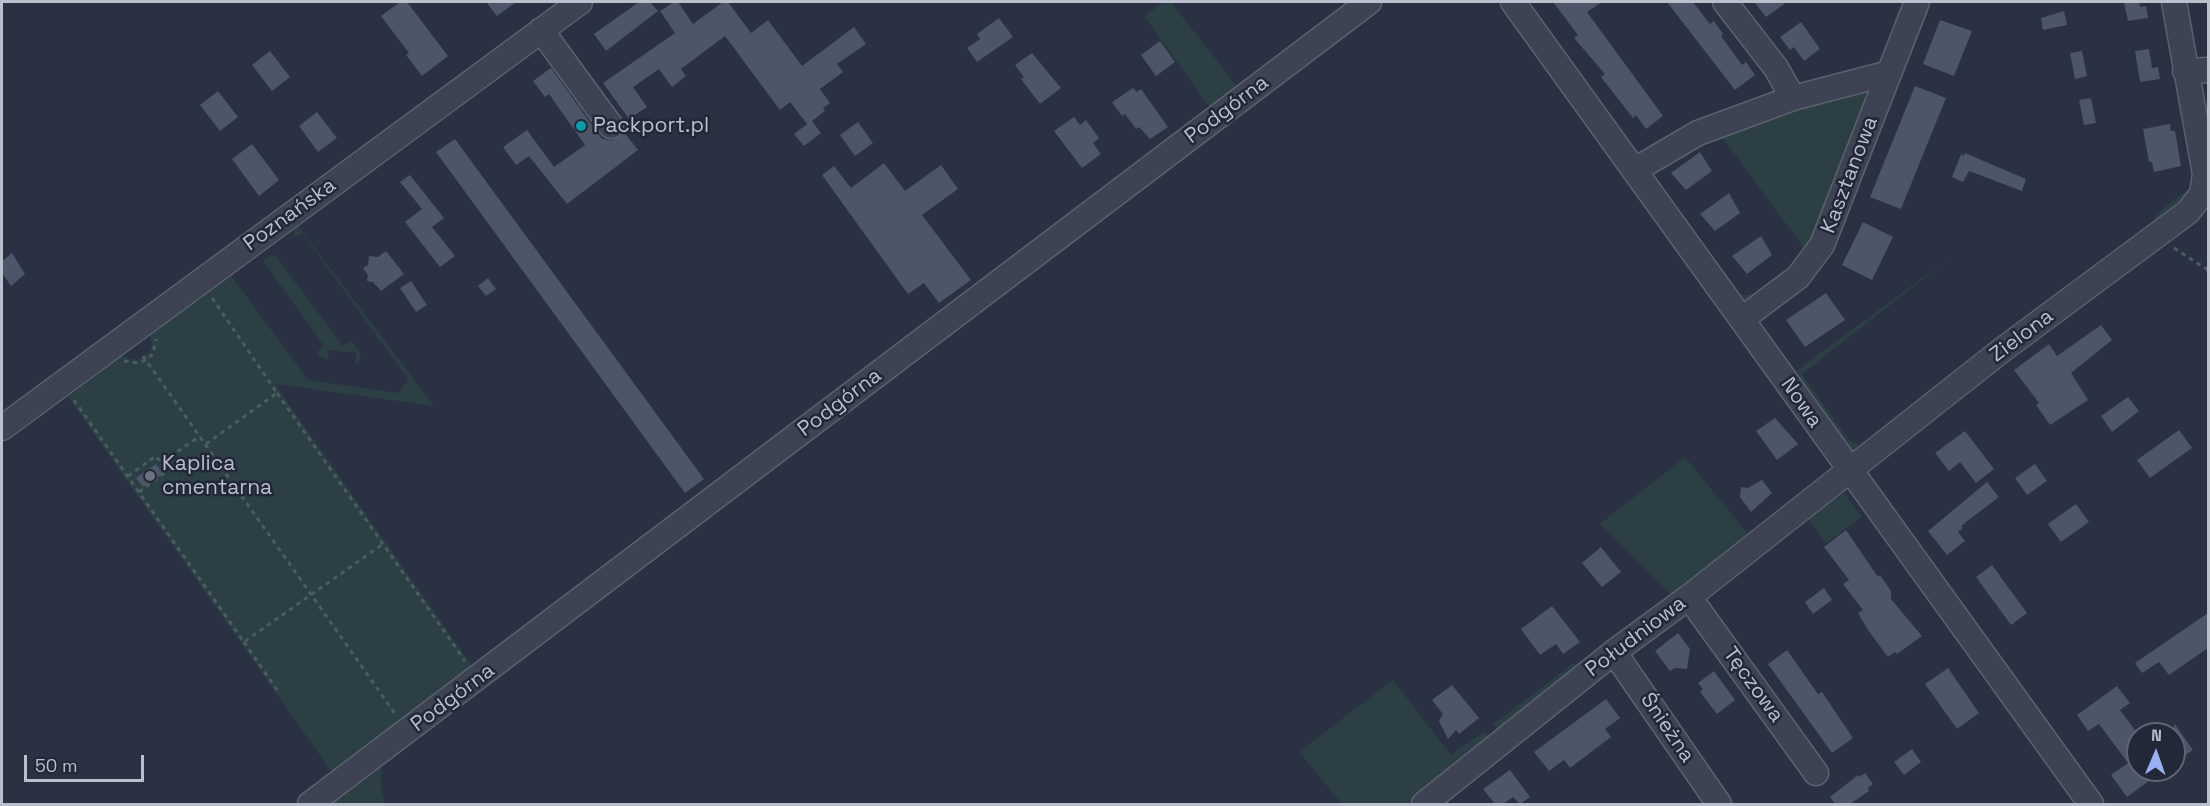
<!DOCTYPE html>
<meta charset="utf-8">
<style>
body{margin:0}
#map{position:relative;width:2210px;height:806px;overflow:hidden;background:#293142;font-family:"Space Grotesk",sans-serif}
canvas{display:block}
.frame{position:absolute;inset:0;border:3px solid #babfcc;pointer-events:none}
.north{position:absolute;left:2126px;top:722px;width:60px;height:60px;box-sizing:border-box;background:#222837;border:2px solid #5f6473;border-radius:50%;rotate:2deg;font-size:16px;font-weight:700;line-height:24px;text-align:center;color:#babfcc}
.north::after{content:'';display:block;margin:auto;width:21px;height:27px;background:#99b1f2;clip-path:polygon(50% 0,100% 100%,50% 72%,0 100%)}
.scale{position:absolute;left:24px;top:755px;width:120px;height:27px;box-sizing:border-box;border:3px solid #babfcc;border-top:0;padding-left:8px;font-size:18px;line-height:21px;white-space:nowrap;color:#babfcc;-webkit-text-stroke:4px #222837;paint-order:stroke}
</style>
<div id="map">
<canvas width="2210" height="806"></canvas>
<div class="frame"></div>
<div class="north">N</div>
<div class="scale">50 m</div>
</div>
<script>
const ctx = document.querySelector('canvas').getContext('2d');
ctx.lineJoin = 'round';
function paint(path, color) { ctx.fillStyle = color; ctx.fill(path, 'evenodd'); }
const shape = rows => new Path2D(rows.map(r => 'M' + r).join(''));
function strokePath(path, color, width, dash) { ctx.strokeStyle = color; ctx.lineWidth = width; ctx.lineCap = dash ? 'butt' : 'round'; ctx.setLineDash(dash || []); ctx.stroke(path); }
function label(font, color, halo, rows, align = 'center') {
  ctx.font = font + ' "Space Grotesk",sans-serif'; ctx.lineWidth = 5; ctx.setLineDash([]); ctx.textBaseline = 'middle'; ctx.strokeStyle = halo; ctx.fillStyle = color; for (const [text, x, y, turn = 0] of rows) {
    ctx.save(); ctx.translate(x, y); ctx.rotate((+turn || 0) * Math.PI / 180); ctx.textAlign = isNaN(turn) ? turn : align; if (halo) ctx.strokeText(text, 0, 0); ctx.fillText(text, 0, 0); ctx.restore();
  }
}
paint(shape([
 [1164,2,1171,2,1239,89,1211,109,1144,16],
 [1868,89,1871,91,1815,241,1800,264,1745,301,1741,295,1753,294,1789,268,1804,248,1722,137,1695,144,1785,109],
 [2193,185,2195,193,1876,435,2154,220,2155,215],
 [296,223,434,406,275,384,475,670,333,774,68,397,120,356,138,360,150,352,152,345,149,334,230,274,308,380,399,393,408,379,302,233,296,237,293,230],
 [1960,250,1802,374,1849,440,1863,446,1854,453,1796,371],
 [274,254,343,346,351,340,361,353,359,363,355,364,356,353,329,350,328,360,320,357,317,352,324,346,263,261],
 [1685,457,1754,541,1675,599,1600,524],
 [1844,493,1862,517,1826,543,1808,519],
 [1574,663,1578,669,1503,735,1493,724],
 [1393,680,1451,755,1484,731,1493,743,1414,804,1342,804,1299,752],
 [381,763,381,787,385,804,333,804,328,798]
]), '#2c3f44');
paint(shape([
 [400,2,407,2,448,56,422,76,406,55,409,53,381,16],
 [486,2,516,2,497,16],
 [639,2,650,2,658,11,606,51,594,34],
 [674,2,678,2,693,24,723,2,728,2,751,33,768,20,802,66,854,27,866,44,837,64,843,72,820,89,830,103,823,108,825,111,812,121,821,133,804,146,794,134,807,124,790,102,780,110,725,36,681,69,686,76,672,87,659,69,633,87,647,107,629,119,603,83,675,33,660,11],
 [1553,2,1602,2,1587,12,1663,116,1646,129,1636,115,1633,118,1601,77,1605,74,1574,38,1578,35],
 [1667,2,1693,2,1710,24,1714,21,1723,34,1721,36,1742,65,1746,62,1755,75,1735,90],
 [1754,2,1787,2,1766,17],
 [2139,2,2140,7,2146,6,2148,18,2128,21,2124,3],
 [2064,11,2067,25,2043,30,2041,18],
 [999,18,1013,37,977,62,967,48,980,39,977,34],
 [1940,20,1972,31,1954,76,1923,64],
 [1801,22,1820,49,1804,61,1794,47,1790,50,1780,37],
 [1160,41,1175,62,1156,76,1141,55],
 [2149,49,2152,68,2158,67,2160,79,2140,82,2135,51],
 [270,51,290,77,272,91,252,65],
 [2082,51,2087,76,2075,79,2070,53],
 [1032,53,1061,88,1040,104,1021,79,1024,77,1015,65],
 [551,68,602,139,613,140,624,132,638,150,567,204,529,156,516,165,503,147,527,130,554,167,585,145,549,94,545,97,533,81],
 [1915,86,1946,98,1901,209,1870,197],
 [1133,88,1137,92,1141,89,1168,127,1150,139,1139,127,1136,129,1125,114,1122,116,1112,102],
 [218,91,238,117,220,131,200,105],
 [2091,98,2096,123,2084,125,2079,100],
 [317,112,337,138,318,152,299,126],
 [1074,117,1080,125,1086,120,1099,138,1093,143,1101,154,1082,168,1054,131],
 [858,122,873,143,855,156,840,135],
 [2170,124,2171,131,2175,131,2181,166,2154,172,2152,162,2149,162,2143,129],
 [455,139,704,479,685,493,436,152],
 [252,144,279,180,259,196,232,159],
 [1700,152,1712,171,1686,190,1671,173],
 [1965,153,2026,179,2022,191,1969,171,1963,182,1952,177,1961,154,1964,156],
 [884,163,905,191,941,165,958,189,922,215,971,280,939,303,924,283,908,294,822,175,834,166,851,188],
 [410,175,444,218,432,227,455,256,440,267,405,222,422,209,400,182],
 [1729,193,1740,213,1715,231,1700,214],
 [1863,222,1893,237,1872,280,1842,265],
 [1761,236,1772,255,1747,274,1732,256],
 [386,251,404,274,381,291,373,282,367,281,368,275,363,268,368,265,369,256,378,257],
 [12,253,25,274,11,286,2,273,2,261],
 [488,278,496,289,486,296,478,286],
 [411,281,427,305,416,312,400,288],
 [1826,293,1845,320,1805,347,1786,320],
 [2101,325,2112,340,2071,373,2088,400,2050,425,2036,405,2039,403,2014,370,2049,344,2057,356],
 [2128,397,2139,411,2112,432,2101,416],
 [1775,418,1798,444,1777,460,1756,431],
 [2179,430,2192,448,2150,478,2137,460],
 [1965,431,1994,469,1976,483,1960,462,1949,471,1935,453],
 [156,464,163,474,143,487,136,478],
 [2035,464,2047,481,2027,495,2015,478],
 [1762,480,1772,493,1751,512,1740,497,1741,487,1748,488],
 [1987,482,1999,497,1961,526,1963,528,1958,532,1965,541,1947,555,1928,531],
 [2076,504,2089,522,2061,542,2048,524],
 [1846,530,1878,577,1880,575,1891,591,1891,599,1922,636,1897,654,1895,652,1888,657,1868,630,1858,613,1863,610,1843,584,1849,580,1824,547],
 [1601,547,1621,572,1602,587,1582,563],
 [1992,565,2027,613,2011,625,1976,577],
 [1824,588,1832,600,1813,614,1805,602],
 [1552,606,1580,642,1563,654,1556,644,1540,655,1521,629],
 [2208,613,2208,648,2169,675,2159,662,2142,673,2135,663],
 [1678,633,1690,649,1687,669,1675,668,1670,671,1655,651],
 [1787,650,1818,694,1822,692,1853,738,1832,753,1768,664],
 [1948,668,1979,713,1957,729,1925,684],
 [1714,671,1735,700,1717,714,1700,692,1703,689,1698,683],
 [1452,685,1479,718,1459,734,1456,730,1448,739,1439,721,1443,714,1432,700],
 [2117,686,2130,703,2120,710,2138,734,2138,770,2164,770,2127,797,2111,775,2128,763,2099,724,2088,731,2077,715],
 [1606,699,1620,718,1605,729,1611,737,1570,768,1564,760,1549,771,1534,752],
 [2174,723,2193,750,2174,763],
 [1912,749,1921,762,1904,775,1894,762],
 [1510,770,1530,797,1520,804,1513,797,1503,804,1495,804,1483,789],
 [1865,773,1873,784,1868,788,1869,791,1850,804,1835,804,1830,797,1858,775,1859,777]
]), '#4d5569');
const minor = shape([
 [1513,2,2091,804],
 [1725,2,1776,68,1793,98],
 [541,30,611,126],
 [2185,71,2208,70],
 [1635,170,1698,133,1793,98,1889,73],
 [1742,319,1798,277,1822,245,1917,2],
 [2,428,580,2],
 [1689,597,1816,773],
 [1614,652,1719,804],
 [310,804,1369,2],
 [1424,804,1614,652,1689,597,2002,350,2188,212,2202,194,2205,174,2174,2]
]);
strokePath(minor, '#5b616f', 27);
strokePath(shape([
 [2174,248,2208,270],
 [143,356,396,715],
 [124,361,138,363,146,360,153,354,156,339],
 [277,393,465,661],
 [74,400,244,642,383,544],
 [206,444,277,393,212,298],
 [128,476,156,456,161,463,200,436],
 [139,492,167,471,161,463],
 [244,642,277,690]
]), '#4b5c62', 3, [4.5, 4.5]);
strokePath(minor, '#3d4352', 24);
for (const [x, y, r, color] of [
 [581,126,6,"#0f9aa8"],
 [150,476,6,"#6b7280"]
]) { const dot = new Path2D(); dot.arc(x, y, r, 0, 2 * Math.PI); ctx.fillStyle = color; ctx.fill(dot); strokePath(dot, '#222837', 2); }
label('21px', '#babfcc', '#222837', [
 ["Podgórna",1227,110,-37],
 ["Kasztanowa",1850,175,-69],
 ["Poznańska",290,215,-36],
 ["Zielona",2022,336,-37],
 ["Podgórna",840,403,-37],
 ["Nowa",1801,403,55],
 ["Południowa",1636,637,-37],
 ["Tęczowa",1753,685,54],
 ["Podgórna",453,698,-37],
 ["Śnieżna",1667,728,56]
]);
label('21px', '#babfcc', '#222837', [
 ["Packport.pl",593,126],
 ["Kaplica",162,464],
 ["cmentarna",162,488]
], 'left');
</script>
